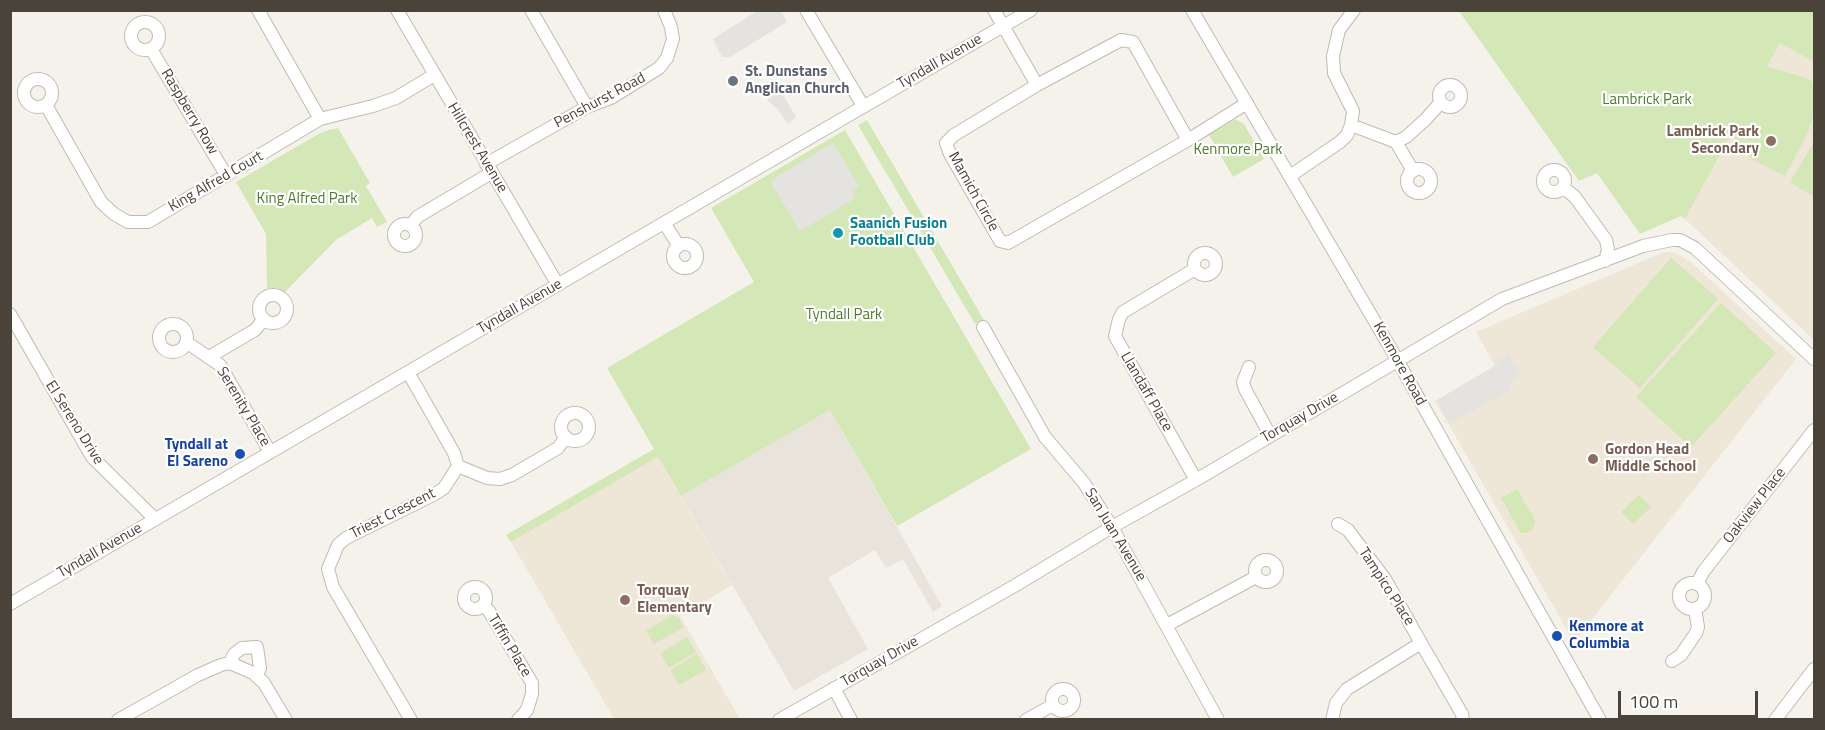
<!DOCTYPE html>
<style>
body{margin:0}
#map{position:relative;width:1825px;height:730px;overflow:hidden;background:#f5f2ec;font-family:"Titillium Web",sans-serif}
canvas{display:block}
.frame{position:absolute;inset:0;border:12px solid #4a433a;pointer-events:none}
.scale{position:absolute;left:1618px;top:691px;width:140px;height:27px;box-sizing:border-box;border:3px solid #4a433a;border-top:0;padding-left:8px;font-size:18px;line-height:21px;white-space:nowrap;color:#4a433a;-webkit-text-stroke:4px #fff;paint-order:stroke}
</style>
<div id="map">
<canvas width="1825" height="730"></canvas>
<div class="frame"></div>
<div class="scale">100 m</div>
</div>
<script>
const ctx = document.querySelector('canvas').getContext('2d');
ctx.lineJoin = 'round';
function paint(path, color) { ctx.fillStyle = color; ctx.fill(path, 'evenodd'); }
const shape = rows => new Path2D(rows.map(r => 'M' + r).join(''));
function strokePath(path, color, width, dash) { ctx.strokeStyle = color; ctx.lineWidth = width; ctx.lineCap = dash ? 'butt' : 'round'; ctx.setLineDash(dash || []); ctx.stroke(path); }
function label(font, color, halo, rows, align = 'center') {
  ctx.font = font + ' "Titillium Web",sans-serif'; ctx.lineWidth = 4.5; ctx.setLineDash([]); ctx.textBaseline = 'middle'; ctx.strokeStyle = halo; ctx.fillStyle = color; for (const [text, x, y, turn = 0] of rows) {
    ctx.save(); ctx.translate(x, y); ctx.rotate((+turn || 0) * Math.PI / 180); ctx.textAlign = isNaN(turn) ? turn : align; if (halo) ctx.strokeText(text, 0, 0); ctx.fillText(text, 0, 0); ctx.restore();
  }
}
paint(shape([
 [830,410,942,606,933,612,903,559,886,568,875,550,828,578,868,649,794,691,681,496]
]), '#e9e4db');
paint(shape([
 [1780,42,1814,62,1814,340,1685,219],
 [1670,252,1676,253,1691,262,1796,359,1574,642,1435,401,1495,366,1476,332,1662,253],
 [658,457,732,585,680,616,740,719,614,719,511,542]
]), '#eee6d7');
paint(shape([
 [1459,11,1814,11,1814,62,1780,43,1767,66,1811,80,1814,88,1814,114,1808,132,1785,176,1753,160,1740,147,1731,134,1685,219,1681,216,1640,234,1597,173,1579,181],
 [867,120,984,320,975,324,858,125],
 [1234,120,1237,120,1244,124,1264,159,1233,177,1209,135],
 [338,128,370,183,366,186,387,222,377,227,372,218,336,240,285,292,277,288,267,288,266,234,236,182,322,132],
 [845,130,1031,449,897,526,830,410,681,496,658,457,511,542,506,535,654,449,607,368,754,282,711,208],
 [1814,142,1814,197,1790,182],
 [1671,258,1718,299,1640,388,1593,347],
 [1721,303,1776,353,1691,447,1636,397],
 [1517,489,1536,522,1532,530,1527,533,1521,533,1501,498],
 [1639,495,1651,507,1633,524,1621,512],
 [672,615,679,618,684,627,654,644,646,631],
 [687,637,696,652,669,668,660,653],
 [697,654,706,670,679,685,670,670]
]), '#d4e7b7');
paint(shape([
 [757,11,781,11,787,22,730,57,722,57,713,39],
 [777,84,796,117,788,124,777,108,768,101,771,89],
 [833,143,859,186,852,191,856,198,800,231,770,181],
 [1509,354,1521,376,1508,383,1511,390,1450,424,1437,400,1498,364,1497,361]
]), '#e5e3e0');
const minor = shape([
 [258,10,320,119],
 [397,10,558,285],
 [531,10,587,107],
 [806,10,863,106],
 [994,10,1037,85],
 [1192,10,1391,349,1600,720],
 '131 36a14 14 0 1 1 28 0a14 14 0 1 1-28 0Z',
 [151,49,226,175],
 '24 93a14 14 0 1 1 28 0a14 14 0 1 1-28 0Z',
 '1439 96a11 11 0 1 1 22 0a11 11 0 1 1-22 0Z',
 [46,105,101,202,114,214,128,222,148,222,320,119,373,106,396,98,434,75],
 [1351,125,1396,142,1406,137,1426,119,1441,102],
 [1188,140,1133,42,1121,40,1037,85,954,135,946,143,950,154,1000,241,1008,243,1188,140,1247,103],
 [1396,142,1413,171],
 [486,164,587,107,611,98,659,68,667,58,673,39,671,27,664,10],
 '1407 181a12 12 0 1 1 24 0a12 12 0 1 1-24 0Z',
 '1543 181a11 11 0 1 1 22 0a11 11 0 1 1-22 0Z',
 [1290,176,1340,142,1347,135,1351,125,1353,111,1334,73,1333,56,1339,30,1354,10],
 [1564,188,1575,197,1606,240,1608,250,1605,261],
 [664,223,679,246],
 '394 235a11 11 0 1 1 22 0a11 11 0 1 1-22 0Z',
 [411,226,417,217,491,173],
 '673 256a12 12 0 1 1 24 0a12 12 0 1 1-24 0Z',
 '1194 264a11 11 0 1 1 22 0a11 11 0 1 1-22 0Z',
 [1195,269,1123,312,1119,319,1115,336,1196,480],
 '259 309a14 14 0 1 1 28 0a14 14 0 1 1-28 0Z',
 [10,314,92,457,155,519],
 '159 338a14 14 0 1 1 28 0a14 14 0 1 1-28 0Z',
 [983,327,1045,437,1084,483,1112,527,1218,720],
 [186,342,220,365,270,452],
 [209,357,255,330,264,319],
 [1249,367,1243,382,1245,389,1270,435],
 [408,372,454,453,458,466,444,488,435,494,346,538,338,545,328,569,333,587,411,720],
 '561 427a14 14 0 1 1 28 0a14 14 0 1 1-28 0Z',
 [458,466,487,478,500,479,512,475,558,448,566,437],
 '1255 571a11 11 0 1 1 22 0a11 11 0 1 1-22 0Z',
 '1679 596a13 13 0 1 1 26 0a13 13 0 1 1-26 0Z',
 [1697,584,1703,572,1814,430],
 '464 598a11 11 0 1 1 22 0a11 11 0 1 1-22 0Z',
 [10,604,849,115,1031,10],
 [483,605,489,611,532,683,532,694,527,710,518,720],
 [1167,625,1256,577],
 [1421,643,1462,714,1463,720],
 [1672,661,1681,655,1696,633,1698,627,1695,609],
 [230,663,234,654,242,648,257,647,260,668,257,676],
 [834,688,851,720],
 '1052 700a11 11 0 1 1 22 0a11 11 0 1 1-22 0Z',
 [118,720,198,675,221,665,230,663,253,673,264,683,286,720],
 [779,720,1016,585,1112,527,1196,480,1502,299,1643,246,1672,240,1680,240,1695,248,1814,359],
 [1026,720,1053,705],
 [1332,720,1336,703,1347,689,1421,643,1385,579,1348,530,1338,524],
 [1775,720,1814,669]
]);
strokePath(minor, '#c1baaf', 14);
strokePath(minor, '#fff', 12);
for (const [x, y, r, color] of [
 [733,81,6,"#6b7280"],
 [1771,141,6,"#8d6e63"],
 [838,233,6,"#0f9aa8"],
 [240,454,6,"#1a4fb4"],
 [1593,459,6,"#8d6e63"],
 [625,600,6,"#8d6e63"],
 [1557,636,6,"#1a4fb4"]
]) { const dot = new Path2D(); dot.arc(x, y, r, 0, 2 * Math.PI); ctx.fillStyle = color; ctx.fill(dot); strokePath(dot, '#fff', 2); }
label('15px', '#4a433a', '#fff', [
 ["Tyndall Avenue",940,62,-30],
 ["Penshurst Road",600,101,-28],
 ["Raspberry Row",189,112,59],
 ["Hillcrest Avenue",477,148,59],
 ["King Alfred Court",216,182,-30],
 ["Mamich Circle",973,192,61],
 ["Tyndall Avenue",520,307,-30],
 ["Kenmore Road",1399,364,61],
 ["Llandaff Place",1146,392,60],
 ["Serenity Place",243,407,59],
 ["Torquay Drive",1300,418,-30],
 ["El Sereno Drive",74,423,58],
 ["Oakview Place",1755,506,-52],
 ["Triest Crescent",393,514,-27],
 ["San Juan Avenue",1115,535,59],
 ["Tyndall Avenue",100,551,-30],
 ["Tampico Place",1386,587,57],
 ["Tiffin Place",509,646,59],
 ["Torquay Drive",880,662,-30]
]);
label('bold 15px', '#5b616d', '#fff', [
 ["St. Dunstans",745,72],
 ["Anglican Church",745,89]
], 'left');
label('15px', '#4e7b2e', '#fff', [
 ["Lambrick Park",1647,100],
 ["Kenmore Park",1238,150],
 ["King Alfred Park",307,199],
 ["Tyndall Park",844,315]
]);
label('bold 15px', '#785e54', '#fff', [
 ["Lambrick Park",1759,132,"right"],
 ["Secondary",1759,149,"right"],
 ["Gordon Head",1605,450],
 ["Middle School",1605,467],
 ["Torquay",637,591],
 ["Elementary",637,608]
], 'left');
label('bold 15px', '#0d838f', '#fff', [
 ["Saanich Fusion",850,224],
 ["Football Club",850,241]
], 'left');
label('bold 15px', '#164399', '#fff', [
 ["Tyndall at",228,445],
 ["El Sareno",228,462],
 ["Kenmore at",1569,627,"left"],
 ["Columbia",1569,644,"left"]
], 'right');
</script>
